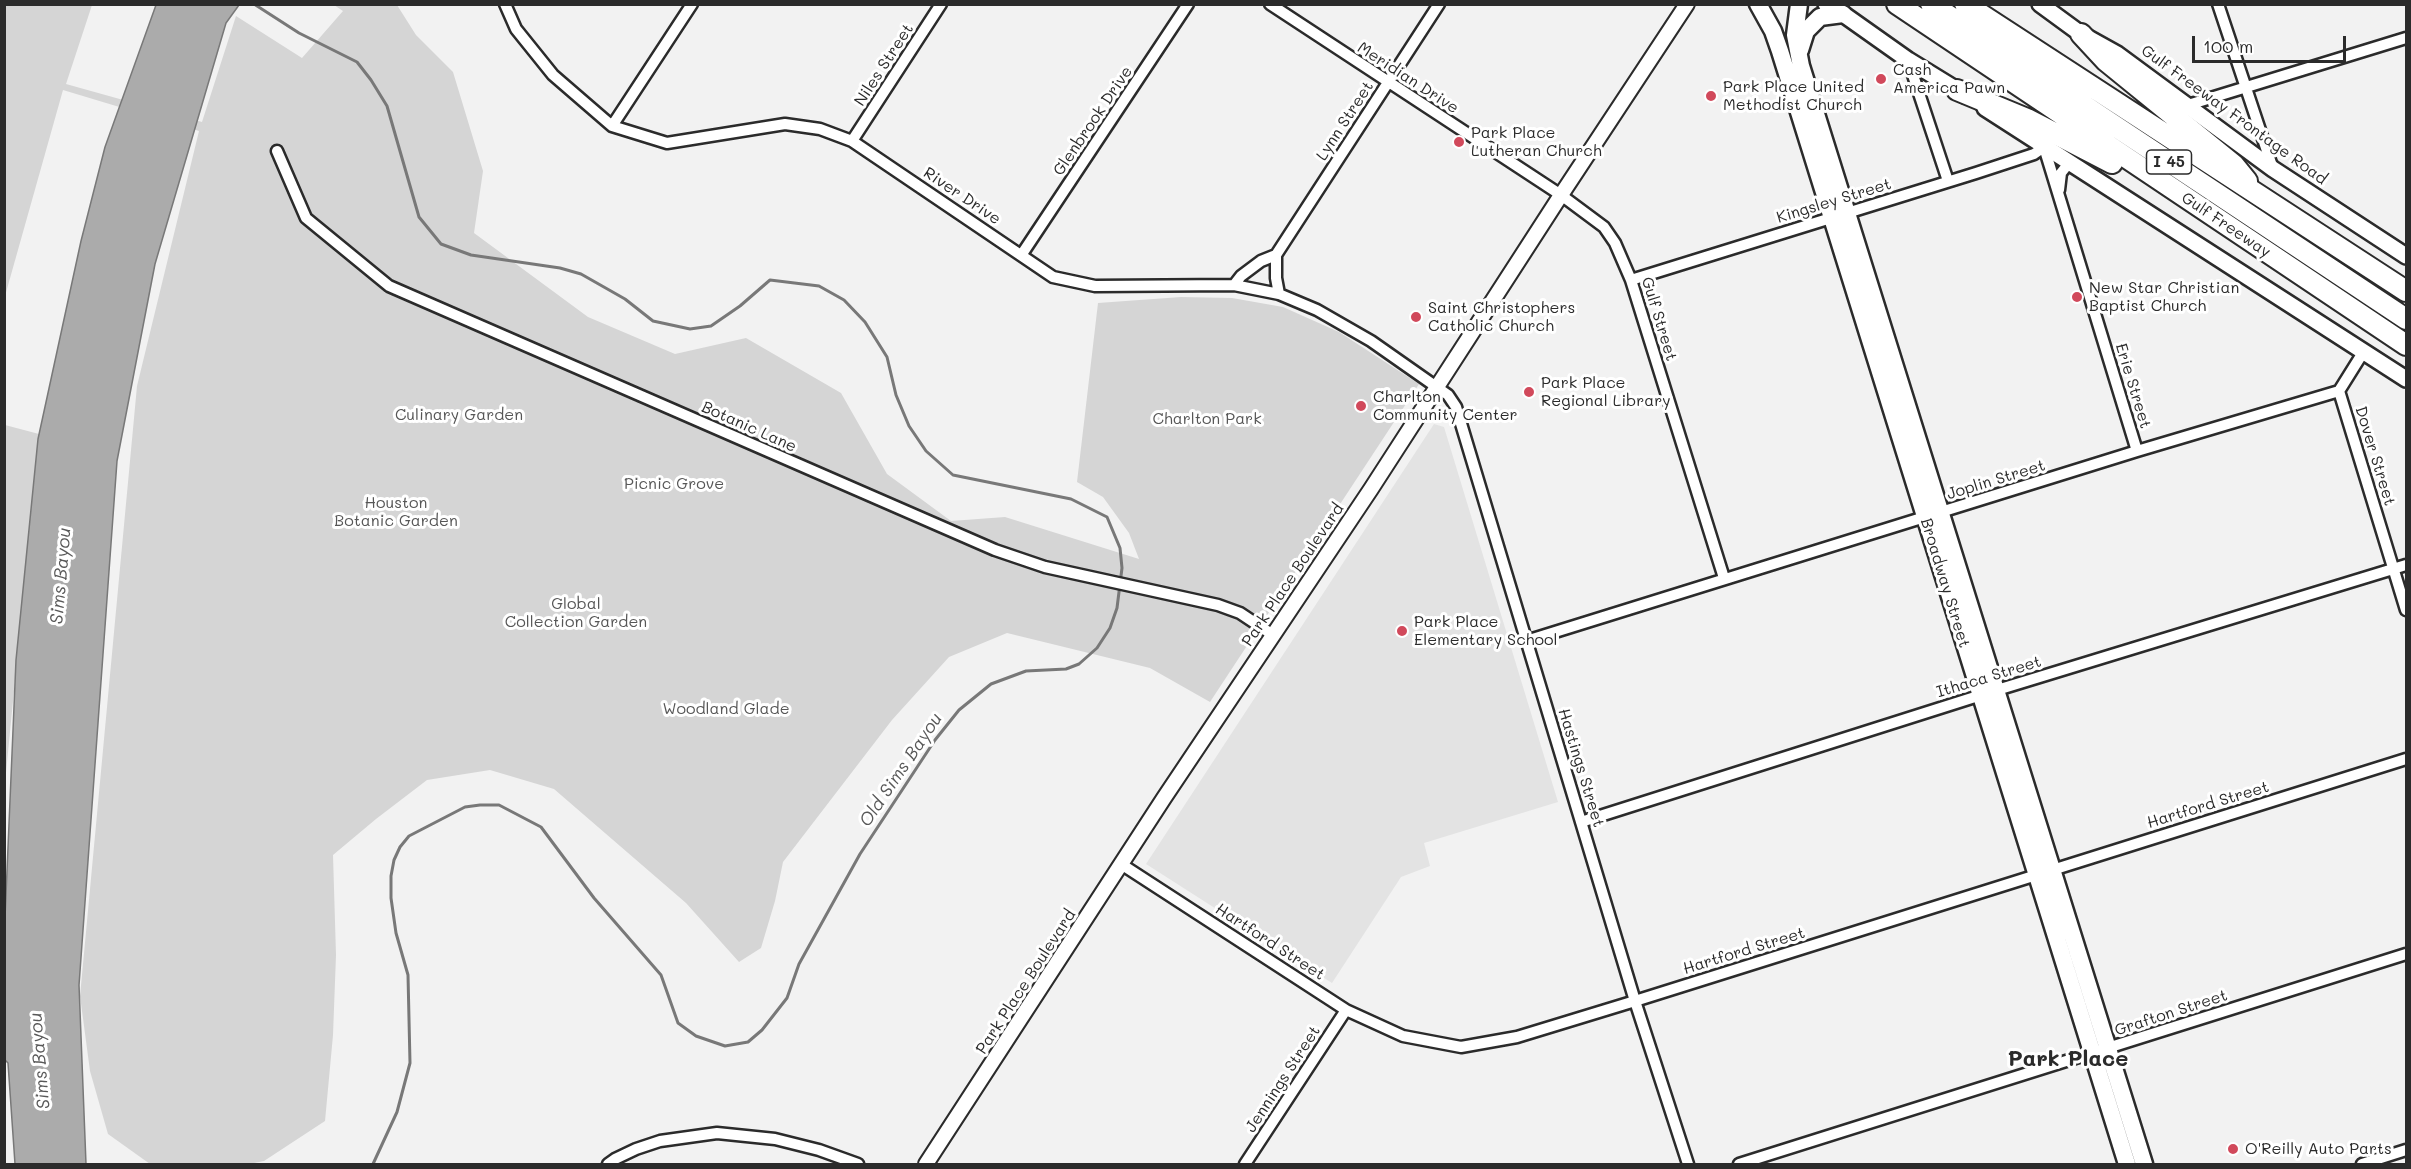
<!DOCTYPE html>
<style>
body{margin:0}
#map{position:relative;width:2411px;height:1169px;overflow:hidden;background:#f2f2f2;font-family:Mali,sans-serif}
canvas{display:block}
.frame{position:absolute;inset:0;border:6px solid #2b2b2b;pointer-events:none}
.scale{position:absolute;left:2192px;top:36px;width:154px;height:27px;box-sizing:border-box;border:3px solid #2b2b2b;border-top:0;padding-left:8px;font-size:18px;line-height:21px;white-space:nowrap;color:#2b2b2b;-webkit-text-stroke:4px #fff;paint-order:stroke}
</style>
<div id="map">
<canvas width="2411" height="1169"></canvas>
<div class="frame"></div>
<div class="scale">100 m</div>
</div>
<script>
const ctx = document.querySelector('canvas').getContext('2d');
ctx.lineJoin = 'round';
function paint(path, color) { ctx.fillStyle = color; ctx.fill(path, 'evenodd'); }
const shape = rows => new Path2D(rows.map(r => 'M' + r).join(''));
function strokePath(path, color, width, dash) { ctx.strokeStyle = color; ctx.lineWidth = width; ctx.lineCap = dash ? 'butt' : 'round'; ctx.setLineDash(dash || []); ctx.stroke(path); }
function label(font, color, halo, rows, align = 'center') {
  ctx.font = font + ' Mali,sans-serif'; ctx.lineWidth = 6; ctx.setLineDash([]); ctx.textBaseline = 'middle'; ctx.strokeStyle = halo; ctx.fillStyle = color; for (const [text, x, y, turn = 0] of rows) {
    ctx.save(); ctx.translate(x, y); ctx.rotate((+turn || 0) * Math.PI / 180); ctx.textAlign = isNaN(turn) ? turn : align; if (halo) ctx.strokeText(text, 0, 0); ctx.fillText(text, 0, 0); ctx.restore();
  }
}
paint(shape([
 [1434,424,1444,427,1558,802,1424,843,1430,866,1401,877,1332,983,1146,864]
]), '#e3e3e3');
paint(shape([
 [5,5,92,5,66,84,202,122,236,16,302,58,343,11,334,5,397,5,416,35,453,72,483,171,474,233,588,317,675,354,746,338,841,393,887,474,951,521,1005,517,1139,559,1129,533,1103,497,1077,482,1098,303,1181,297,1232,298,1283,307,1339,332,1419,384,1210,702,1150,668,1007,633,949,657,892,720,783,862,775,901,761,948,739,962,686,903,554,789,490,770,427,780,376,819,333,855,336,955,333,1035,325,1121,264,1161,249,1164,150,1164,108,1134,90,1071,80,996,137,386,199,131,63,90,5,296],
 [5,425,39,434,5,783]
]), '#d5d5d5');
const water = shape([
 [156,5,239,5,226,23,155,264,117,461,79,985,86,1164,15,1164,8,1063,4,1059,4,941,16,660,38,439,81,241,105,147,156,5]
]);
paint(water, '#ababab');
strokePath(water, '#787878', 1.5);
strokePath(shape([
 [254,4,299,33,357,62,371,80,387,106,419,217,441,244,471,255,560,268,581,274,625,299,653,321,690,329,711,326,740,306,770,280,819,286,844,300,865,322,887,357,896,395,909,426,926,451,953,475,1071,499,1107,517,1120,548,1122,568,1117,608,1110,628,1097,648,1079,664,1066,669,1026,671,991,684,959,710,935,740,860,854,799,964,787,998,762,1030,748,1042,725,1046,696,1036,678,1023,661,975,594,898,541,827,499,805,480,805,465,807,409,836,400,847,394,860,391,876,391,898,396,933,408,975,410,1063,397,1112,373,1164]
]), '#787878', 3);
const minor = shape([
 [505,4,516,29,553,75,612,126,667,143,785,124,820,129,852,141,1053,277,1095,286,1234,285,1279,294,1317,310,1371,341,1448,395,1456,407,1635,1001,1688,1164],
 [1270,4,1561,195,1604,227,1615,243,1631,280,1724,578],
 [2218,4,2273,169],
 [1908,60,1948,181],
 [2188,105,2406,38],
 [612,126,692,4],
 [852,141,941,4],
 [277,151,306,218,389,286,995,550,1045,567,1218,605,1240,613,1273,635],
 [2059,190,2061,173,2069,163],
 [1022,254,1188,4],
 [1631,280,1976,173,2034,154,2044,147,2137,451],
 [1234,285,1241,276,1261,261,1276,255],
 [1279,294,1276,278,1276,255,1439,4],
 [2364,351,2339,391,2406,610],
 [1526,641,2137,451,2339,391],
 [1581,822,1997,690,2406,565],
 [1121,864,1346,1010,1403,1036,1461,1047,1517,1037,1635,1001,2406,759],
 [608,1164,615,1159,636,1149,660,1141,717,1133,775,1139,819,1150,858,1164],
 [1245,1164,1346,1010],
 [1739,1164,2406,954],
 [2362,1164,2406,1150]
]);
const tertiary = shape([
 [926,1164,1164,798,1371,489,1561,195,1687,4]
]);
const secondary = shape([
 [1826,4,1843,14,1908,60,1965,95],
 [2040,4,2081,34,2117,54,2273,169,2406,256],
 [1985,108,2406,379]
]);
const primary = shape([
 [1758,4,1773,31,1780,51,2127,1164],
 [1799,4,1795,35,1801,66,2144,1164],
 [1800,50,1806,31,1820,17,1843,14]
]);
const motorway = shape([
 [1897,4,2406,345],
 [1931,4,2406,319],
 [1965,4,2406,291],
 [2081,34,2106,61,2234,165,2247,181],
 [1957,90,2027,119,2112,163]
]);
strokePath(minor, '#2b2b2b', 15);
strokePath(tertiary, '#2b2b2b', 18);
strokePath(secondary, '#2b2b2b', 20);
strokePath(primary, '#2b2b2b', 21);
strokePath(motorway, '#2b2b2b', 24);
strokePath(minor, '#fff', 10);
strokePath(tertiary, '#fff', 14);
strokePath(secondary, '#fff', 15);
strokePath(primary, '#fff', 16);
strokePath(motorway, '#fff', 20);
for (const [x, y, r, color] of [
 [1881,79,6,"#d1495b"],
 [1711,96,6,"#d1495b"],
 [1459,142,6,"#d1495b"],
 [2077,297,6,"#d1495b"],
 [1416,317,6,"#d1495b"],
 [1529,392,6,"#d1495b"],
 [1361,406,6,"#d1495b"],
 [1402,631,6,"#d1495b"],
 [2233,1149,6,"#d1495b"]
]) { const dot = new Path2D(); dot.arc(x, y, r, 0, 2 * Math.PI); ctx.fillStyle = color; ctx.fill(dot); strokePath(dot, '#fff', 2); }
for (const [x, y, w] of [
 [2169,162,45]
]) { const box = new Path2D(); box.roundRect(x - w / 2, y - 12, w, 24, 4.5); ctx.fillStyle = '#fff'; ctx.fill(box); strokePath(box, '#2b2b2b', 1.5); }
label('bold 15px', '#2b2b2b', null, [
 ["I 45",2169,162]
]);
label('16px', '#2b2b2b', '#fff', [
 ["Niles Street",884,65,-57],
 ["Meridian Drive",1408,78,33],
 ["Gulf Freeway Frontage Road",2234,115,36],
 ["Glenbrook Drive",1093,121,-56],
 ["Lynn Street",1345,121,-57],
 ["River Drive",962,196,34],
 ["Kingsley Street",1834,201,-17],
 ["Gulf Freeway",2226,225,34],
 ["Gulf Street",1659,319,73],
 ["Erie Street",2133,386,73],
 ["Botanic Lane",749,427,24],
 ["Dover Street",2375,456,73],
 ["Joplin Street",1996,480,-17],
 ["Park Place Boulevard",1293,575,-56],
 ["Broadway Street",1945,583,73],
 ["Ithaca Street",1989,677,-17],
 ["Hastings Street",1581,768,73],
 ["Hartford Street",2208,805,-17],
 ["Hartford Street",1270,942,33],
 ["Hartford Street",1744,951,-17],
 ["Park Place Boulevard",1026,982,-57],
 ["Grafton Street",2171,1013,-18],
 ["Jennings Street",1283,1079,-57]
]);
label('16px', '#2b2b2b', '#fff', [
 ["Cash",1893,70],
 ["America Pawn",1893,88],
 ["Park Place United",1723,87],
 ["Methodist Church",1723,105],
 ["Park Place",1471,133],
 ["Lutheran Church",1471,151],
 ["New Star Christian",2089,288],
 ["Baptist Church",2089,306],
 ["Saint Christophers",1428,308],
 ["Catholic Church",1428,326],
 ["Park Place",1541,383],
 ["Regional Library",1541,401],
 ["Charlton",1373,397],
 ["Community Center",1373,415],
 ["Park Place",1414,622],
 ["Elementary School",1414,640],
 ["O'Reilly Auto Parts",2245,1149]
], 'left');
label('16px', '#565656', '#fff', [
 ["Culinary Garden",459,415],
 ["Charlton Park",1207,419],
 ["Picnic Grove",674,484],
 ["Houston",396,503],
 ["Botanic Garden",396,521],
 ["Global",576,604],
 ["Collection Garden",576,622],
 ["Woodland Glade",726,709]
]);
label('italic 18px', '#585858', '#fff', [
 ["Sims Bayou",61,576,-85],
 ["Old Sims Bayou",901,770,-56],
 ["Sims Bayou",40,1061,-95]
]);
label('bold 22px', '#2b2b2b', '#fff', [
 ["Park Place",2068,1059]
]);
</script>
